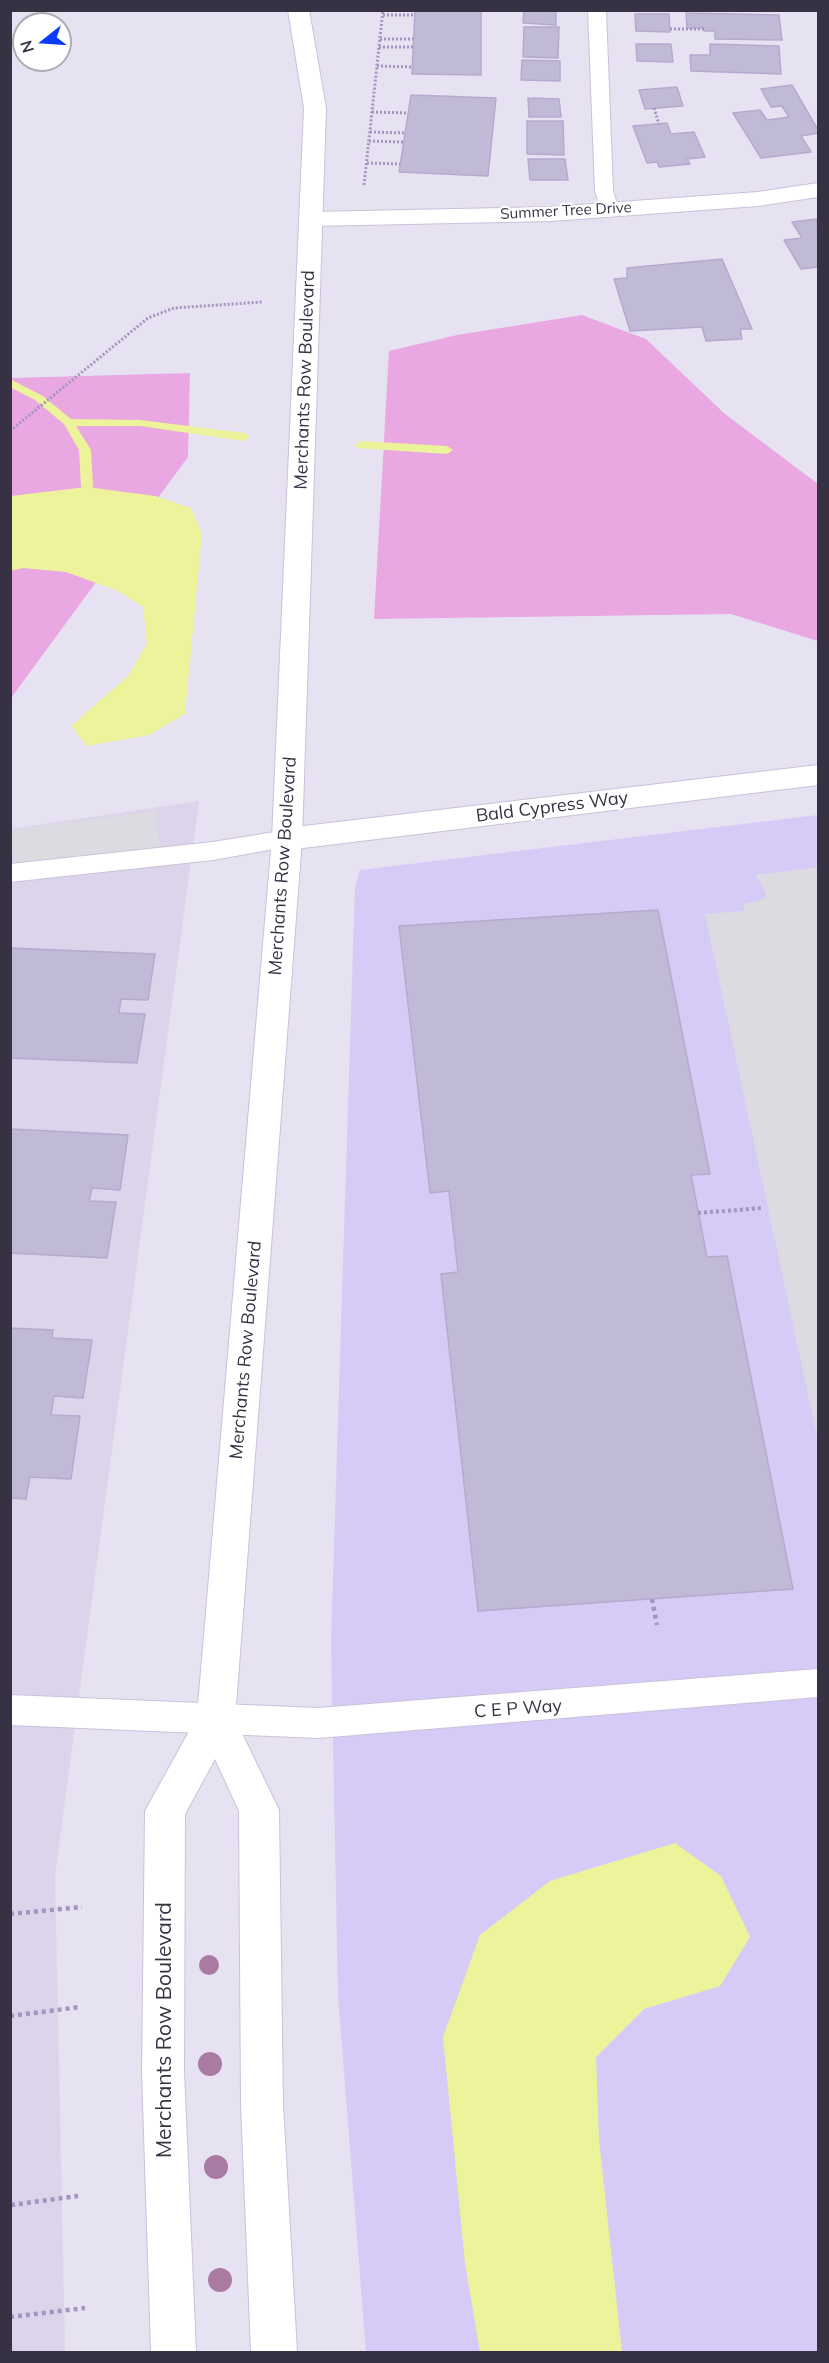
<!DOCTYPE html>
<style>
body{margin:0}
#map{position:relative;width:829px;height:2363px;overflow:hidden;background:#e7e2f2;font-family:Mulish,sans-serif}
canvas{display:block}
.frame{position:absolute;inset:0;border:12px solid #373243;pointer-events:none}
.north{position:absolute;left:12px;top:12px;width:60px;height:60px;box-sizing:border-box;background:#fff;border:2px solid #afadb4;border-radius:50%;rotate:253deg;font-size:16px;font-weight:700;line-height:24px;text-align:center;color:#373243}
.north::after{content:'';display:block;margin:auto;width:21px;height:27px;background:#0c3bff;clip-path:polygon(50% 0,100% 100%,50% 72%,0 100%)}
</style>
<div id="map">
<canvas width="829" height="2363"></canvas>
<div class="frame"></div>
<div class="north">N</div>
</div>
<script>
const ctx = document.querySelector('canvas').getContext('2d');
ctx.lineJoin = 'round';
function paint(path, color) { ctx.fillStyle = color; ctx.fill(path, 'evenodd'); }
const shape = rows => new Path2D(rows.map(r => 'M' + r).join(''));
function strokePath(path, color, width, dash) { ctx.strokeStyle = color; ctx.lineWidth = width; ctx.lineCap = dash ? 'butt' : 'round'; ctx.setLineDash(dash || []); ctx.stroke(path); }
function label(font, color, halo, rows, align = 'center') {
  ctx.font = font + ' Mulish,sans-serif'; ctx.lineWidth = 4.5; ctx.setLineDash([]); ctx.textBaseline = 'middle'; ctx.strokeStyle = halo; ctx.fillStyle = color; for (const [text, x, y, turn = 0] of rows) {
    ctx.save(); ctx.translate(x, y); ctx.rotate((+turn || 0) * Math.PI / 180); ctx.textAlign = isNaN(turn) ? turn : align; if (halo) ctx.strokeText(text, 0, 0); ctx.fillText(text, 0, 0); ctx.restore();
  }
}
paint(shape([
 [199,801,55,1875,65,2352,11,2352,11,829]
]), '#dbd4ea');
paint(shape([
 [818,815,818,2352,366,2352,338,1996,331,1640,355,887,360,870]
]), '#d5cbf6');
paint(shape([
 [582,315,646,339,725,414,818,484,818,641,731,614,374,619,389,351,457,335],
 [190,373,188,457,11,698,11,378]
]), '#e9a8e2');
paint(shape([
 [155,811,161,856,15,872,10,831],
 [818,867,818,1441,705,914,744,911,744,904,764,899,766,894,756,875]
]), '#dddbe2');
paint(shape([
 [87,487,155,496,191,508,202,534,185,714,149,735,87,746,71,726,128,676,147,644,143,607,118,591,66,572,23,568,10,571,11,496],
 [675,1843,721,1876,750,1937,720,1986,644,2009,596,2057,599,2140,622,2352,480,2352,465,2263,443,2037,480,1935,550,1881]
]), '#edf39a');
paint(shape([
 [10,379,43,396,71,419,140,420,244,433,250,437,244,441,140,426,76,426,91,450,93,487,87,491,81,487,79,450,64,424,35,400,10,387,10,379],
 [361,441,447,446,453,450,447,454,357,448,355,445,361,441]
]), '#edf39a');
const building = shape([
 [415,10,481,10,481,75,412,74,415,10],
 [524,10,556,10,556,25,523,23,524,10],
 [686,13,779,15,782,40,715,39,715,31,704,31,704,28,687,28,686,13],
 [635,14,669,14,670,32,636,31,635,14],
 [524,27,559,27,558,58,523,57,524,27],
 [636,44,671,44,673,62,637,61,636,44],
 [710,44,779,46,781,74,691,71,690,55,710,55,710,44],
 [522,60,560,61,560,81,521,80,522,60],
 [792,85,818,130,818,133,801,136,811,152,761,158,733,113,760,110,767,120,789,117,782,106,771,107,761,89,792,85],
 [677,87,683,106,645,109,639,90,677,87],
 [411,95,496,98,488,176,399,172,411,95],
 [528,98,559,99,561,117,529,117,528,98],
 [527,121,563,121,564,155,527,154,527,121],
 [667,123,671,134,694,132,705,157,687,159,690,164,659,167,657,162,647,163,633,126,667,123],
 [528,159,565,159,568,180,530,180,528,159],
 [817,219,818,267,801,269,784,240,802,238,792,222,817,219],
 [722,259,752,329,740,329,742,339,706,341,702,327,630,331,614,279,627,278,627,268,722,259],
 [658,910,710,1174,691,1175,707,1257,727,1256,793,1589,478,1611,441,1274,458,1272,449,1191,430,1193,399,926,658,910],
 [10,948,155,954,148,1000,121,999,119,1013,145,1014,137,1063,10,1058,10,948],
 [10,1129,128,1135,120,1190,92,1188,89,1201,116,1202,107,1258,10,1253,10,1129],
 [10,1328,53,1330,52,1338,92,1340,83,1398,54,1396,51,1415,80,1416,71,1479,30,1477,26,1499,10,1498,10,1328]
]);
paint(building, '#c1bad7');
strokePath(building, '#b4aacf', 1.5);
const service = shape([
 [588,10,606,10,613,191,619,210,610,216,601,210,595,191,588,10],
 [287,830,296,833,299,839,296,845,213,860,10,882,10,864,213,842,287,830],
 [818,1669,818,1697,318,1738,10,1725,10,1695,318,1708,818,1669]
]);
const minor = shape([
 [818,183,818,197,758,206,551,221,312,226,304,224,300,219,304,214,312,212,551,207,758,192,818,183],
 [818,765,818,785,287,850,277,846,272,839,277,832,287,828,818,765]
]);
const tertiary = shape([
 [288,10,309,10,326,108,302,839,235,1719,279,1810,283,2104,297,2352,251,2352,241,2104,239,1811,215,1759,185,1814,184,2071,196,2352,151,2352,142,2071,145,1811,197,1717,272,839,304,108,288,10]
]);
strokePath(service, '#cac1db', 2);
strokePath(minor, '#cac1db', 2);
strokePath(tertiary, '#cac1db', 2);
strokePath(shape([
 [383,15,415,15],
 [670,29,705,29],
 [380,39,413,39],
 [379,47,413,47],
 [377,66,412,67],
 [654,108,659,124],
 [372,112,408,113],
 [370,132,405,133],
 [369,141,403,142],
 [367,163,400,164],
 [364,185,383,10],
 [10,431,148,318,174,308,262,302]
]), '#a295c0', 3, [2, 2]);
strokePath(shape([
 [698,1213,762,1208]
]), '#a295c0', 4, [3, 3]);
strokePath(shape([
 [652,1599,657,1625],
 [10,1914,82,1907],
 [10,2016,80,2007],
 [11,2205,78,2196],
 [10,2317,85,2308]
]), '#a295c0', 4.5, [4, 4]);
paint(service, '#fff');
paint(minor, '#fff');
paint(tertiary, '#fff');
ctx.fillStyle = '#a97aa2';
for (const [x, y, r] of [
 [209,1965,10],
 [210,2064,12],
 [216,2167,12],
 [220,2280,12]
]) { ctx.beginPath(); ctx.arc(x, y, r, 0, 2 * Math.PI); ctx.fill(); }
label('15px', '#373243', '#fff', [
 ["Summer Tree Drive",566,211,-3]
]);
label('18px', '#373243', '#fff', [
 ["Merchants Row Boulevard",305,380,-88],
 ["Bald Cypress Way",552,807,-7],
 ["Merchants Row Boulevard",283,866,-86],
 ["Merchants Row Boulevard",246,1350,-85],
 ["C E P Way",518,1709,-4]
]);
label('21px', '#373243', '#fff', [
 ["Merchants Row Boulevard",165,2030,-90]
]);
</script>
